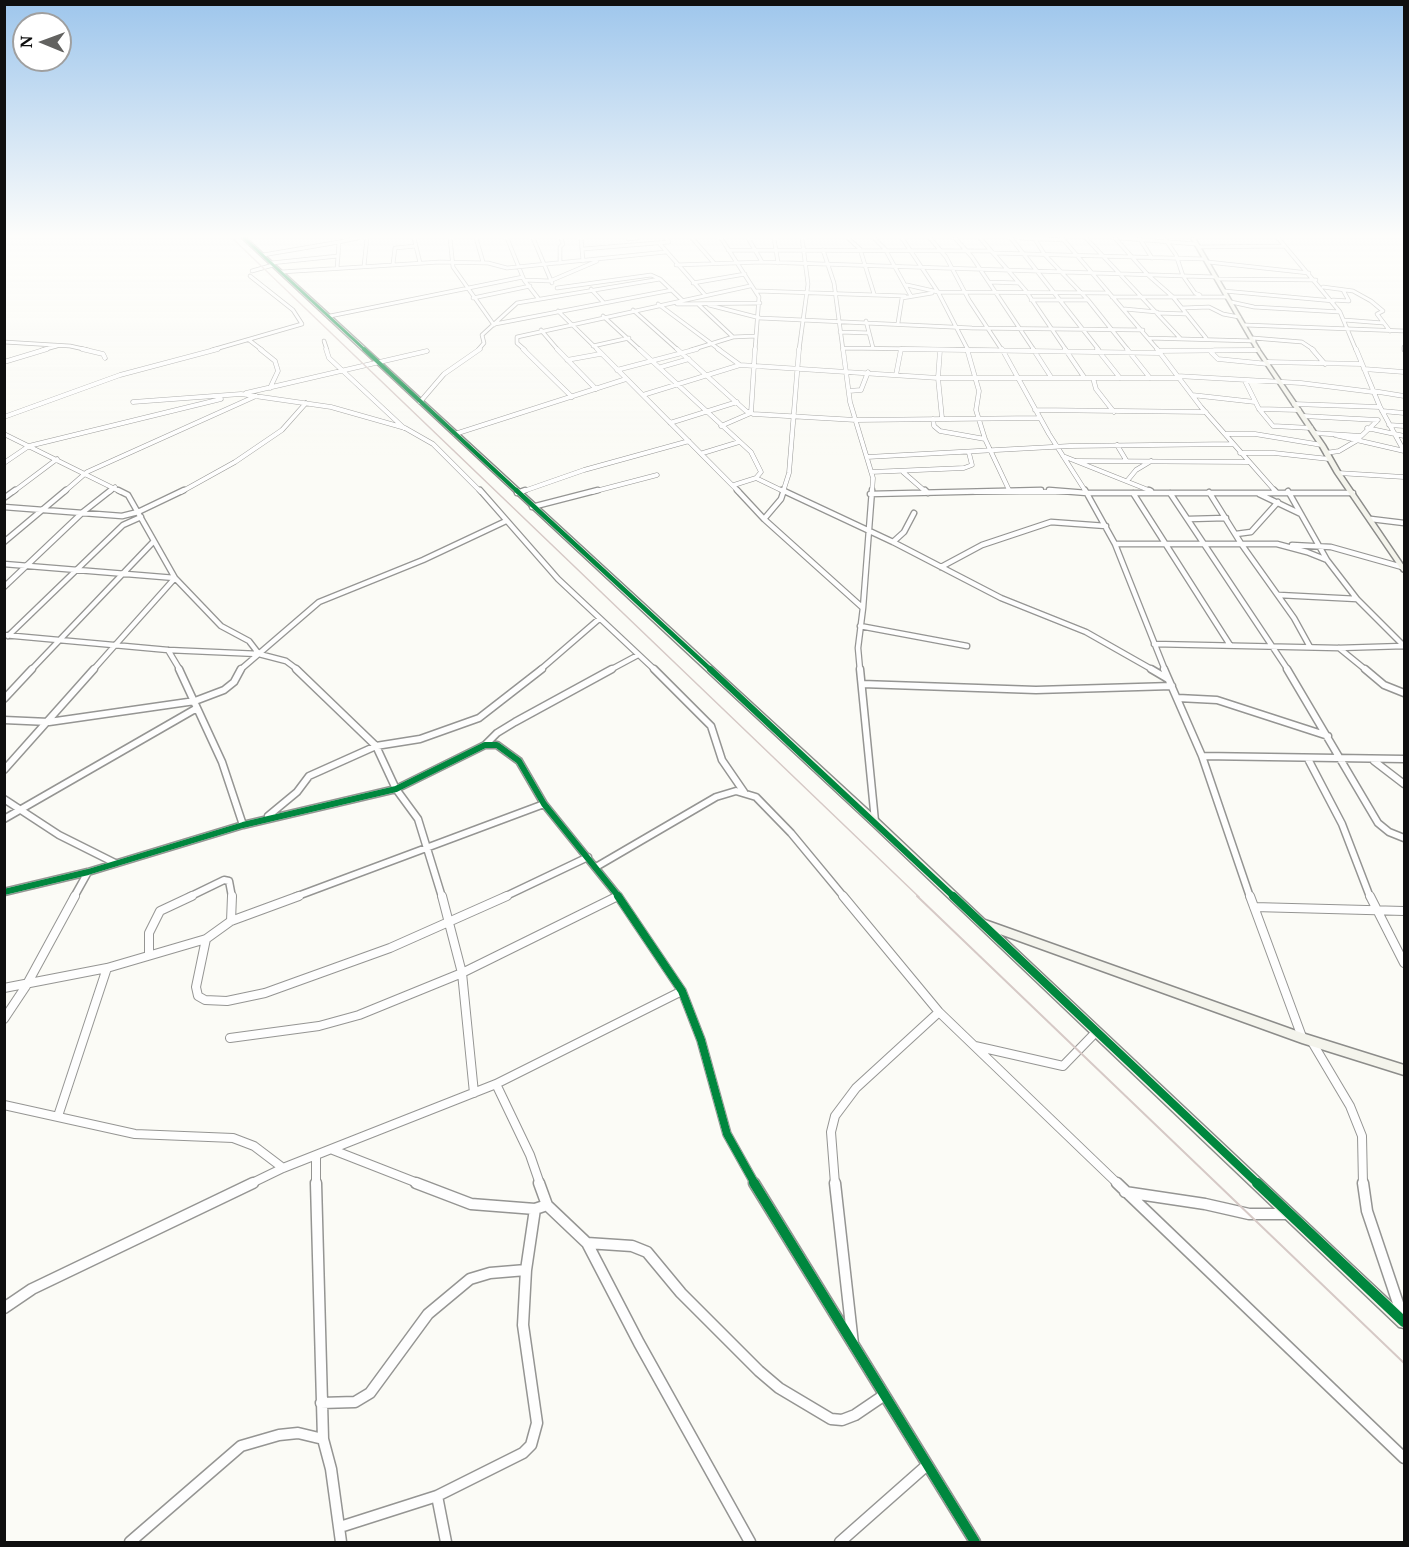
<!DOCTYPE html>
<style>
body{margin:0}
#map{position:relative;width:1409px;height:1547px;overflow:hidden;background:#fbfbf6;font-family:"Noto Serif",serif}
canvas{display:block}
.frame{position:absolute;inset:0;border:6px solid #0f0f0f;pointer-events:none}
.north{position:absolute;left:12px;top:12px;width:60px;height:60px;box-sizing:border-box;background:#fff;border:2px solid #9f9f9f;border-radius:50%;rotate:271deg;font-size:16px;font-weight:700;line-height:24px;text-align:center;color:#0f0f0f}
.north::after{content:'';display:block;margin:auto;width:21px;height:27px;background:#626260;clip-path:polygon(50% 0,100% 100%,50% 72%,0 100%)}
</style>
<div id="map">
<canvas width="1409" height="1547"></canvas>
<div class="frame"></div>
<div class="north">N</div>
</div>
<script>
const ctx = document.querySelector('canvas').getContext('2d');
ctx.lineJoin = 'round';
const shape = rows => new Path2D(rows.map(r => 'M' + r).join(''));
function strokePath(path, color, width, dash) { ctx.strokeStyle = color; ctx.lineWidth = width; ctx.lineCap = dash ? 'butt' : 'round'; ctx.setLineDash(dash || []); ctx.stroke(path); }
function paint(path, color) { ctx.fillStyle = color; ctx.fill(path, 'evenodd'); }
const streetFar5 = shape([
 [414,238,420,263],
 [450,238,453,267,494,325],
 [476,238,483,262],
 [507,238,524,280,538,298],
 [533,238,552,283],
 [581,238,583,261],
 [692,238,714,263],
 [721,238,759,297,755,350],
 [748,238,762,262],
 [774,238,778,263],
 [848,238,860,249,874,294],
 [874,238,885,249,911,296],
 [902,238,938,292,968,350],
 [930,238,946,257,969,300,1002,350],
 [955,238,972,257,1034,350],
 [980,238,1026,291,1066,350],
 [1011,238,1099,350],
 [1021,238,1064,240],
 [1034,238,1045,255,1088,300,1128,350],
 [1062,238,1158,350],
 [1086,238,1180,338],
 [1115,238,1148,275,1173,297,1206,338],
 [1120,238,1196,244],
 [1278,238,1340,312,1356,350],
 [628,239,637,238],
 [1140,239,1152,258],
 [1165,239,1176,255,1183,276,1195,293,1200,295],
 [660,244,705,295],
 [1198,247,1284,246],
 [583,249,669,242,666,238],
 [728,250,990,251],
 [823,250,834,283,843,350],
 [994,253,1205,259],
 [263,255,339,242],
 [338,256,339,242,358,238],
 [1208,262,1309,273],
 [271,263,338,256,337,268],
 [560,263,560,247,563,244,561,238],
 [393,264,395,248,416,246],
 [676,265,762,262,1216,277],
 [364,266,367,238],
 [252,271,273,265],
 [281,272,440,262,488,263,507,268,666,252],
 [1218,279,1316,280],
 [524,280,550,281,597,261],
 [989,282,1018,283],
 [693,283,745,274],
 [907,285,938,292,1108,293],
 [1323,287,1353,291,1371,301,1383,311,1377,314,1390,331],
 [557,288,651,275,660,279],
 [591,289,604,303],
 [757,291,905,296],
 [1224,291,1334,301],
 [1112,297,1227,297],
 [473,298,530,286],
 [1031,300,1088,300],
 [1333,300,1349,301,1343,290],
 [1231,302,1254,307,1340,312],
 [658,304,720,350],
 [677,304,760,303],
 [699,305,733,337],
 [709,305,760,318,972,328,1143,330],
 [1182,308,1209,307,1223,314,1239,317],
 [1125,309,1157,312],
 [633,310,678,350],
 [558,311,598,350],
 [1159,313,1187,314],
 [330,316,523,277],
 [603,316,640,350],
 [1344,320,1383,323],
 [866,321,873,348],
 [898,323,902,298,932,293],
 [495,324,672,290],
 [1245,325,1404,331],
 [541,330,558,350],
 [840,332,869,333],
 [1148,338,1254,341],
 [1253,338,1302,342,1314,350],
 [249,340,262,350],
 [324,341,327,350],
 [4,342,70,346,88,350],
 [593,346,629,338],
 [1404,347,1404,350],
 [843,348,997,350],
 [42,350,57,346],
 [212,350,302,324,293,310,250,276],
 [478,350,484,343,482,335,517,303,660,279,682,300],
 [525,350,517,343,517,337,750,286],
 [691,350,733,337,756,336],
 [799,350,808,284,802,238],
 [1214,350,1258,350]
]);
const streetFar4 = shape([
 [82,349,103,354,105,358],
 [260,349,275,361,278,371,270,388],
 [326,349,329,358,404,428],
 [523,349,572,397],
 [557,349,596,389],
 [597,349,739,492],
 [639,349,751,452,761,472,756,478,734,485],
 [677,349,746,411,753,414,856,420,1039,418],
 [718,349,740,365],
 [843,349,850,402,873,478,872,492],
 [902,349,1158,353],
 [967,349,979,391,976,410,985,439,1009,490],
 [1002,349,1049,434,1086,492],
 [1033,349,1051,377],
 [1065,349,1084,377],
 [1097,349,1120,378],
 [1127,349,1150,378],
 [1157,349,1201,407,1276,492],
 [1312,349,1325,364],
 [1356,349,1380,407,1404,451],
 [940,350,938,378,942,418],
 [1158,351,1258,350],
 [1211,352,1218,359,1268,364],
 [567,360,600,354],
 [4,362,47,349],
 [1267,362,1362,364],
 [661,367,689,359],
 [1364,369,1404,372],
 [617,370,697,349],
 [896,375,901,349],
 [1177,376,1301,383,1373,392],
 [1093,378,1096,389,1114,412],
 [1245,381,1259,409,1273,426,1311,428],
 [849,391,861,390,868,372],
 [1373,391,1404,396],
 [246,393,427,351],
 [643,395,740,365,938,378,1179,378],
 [1192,395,1255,402],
 [133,402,241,394,331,407,405,428,433,444,481,492],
 [420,402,444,374,480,349],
 [1294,404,1380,407],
 [1259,409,1299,410],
 [1035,410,1206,412],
 [1382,411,1404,413],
 [751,413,755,349],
 [1303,416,1378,420],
 [4,417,120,375,218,349],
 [933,419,934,426,940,431,985,439],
 [670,423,737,402],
 [1389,425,1404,426],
 [721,426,751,413],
 [1367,428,1404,436],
 [1314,433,1361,436],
 [4,434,121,492],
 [455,434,626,379],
 [1225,434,1255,434,1322,445],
 [1335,435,1404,451],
 [1117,445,1126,460],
 [703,453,739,442],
 [1240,453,1274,453,1329,459],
 [1326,453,1339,451,1356,441,1377,421],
 [1063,456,1151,491],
 [867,457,1070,446,1233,444],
 [1076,461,1249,462],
 [4,463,29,446,221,399],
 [871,472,964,468,972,465,969,453],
 [903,472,926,492],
 [1338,473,1404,477],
 [756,478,785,492],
 [1127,481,1136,470,1151,461],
 [13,492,57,459],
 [64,492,87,472,256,396],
 [109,492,115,487],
 [181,492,235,462,282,430,306,403],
 [521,492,584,470,689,441],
 [592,492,657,475],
 [783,492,789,473,799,349],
 [975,492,1069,492]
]);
const streetFar3 = shape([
 [118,490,128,495,175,578,221,626,249,641,259,654,286,661,298,670],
 [480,490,558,579,655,670],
 [737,490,764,519,863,608,858,648,860,670],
 [782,490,893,542,1001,598,1086,632,1153,670],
 [925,490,928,493],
 [1049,490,1087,493,1353,493],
 [1085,490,1115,544,1165,670],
 [1149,490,1151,491],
 [1274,490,1276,492],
 [1288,491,1327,560],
 [1209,492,1242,545,1294,618,1310,647],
 [517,493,525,490],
 [1133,493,1230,645],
 [1170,493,1288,670],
 [870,494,1041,490],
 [1259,494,1301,514],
 [4,498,15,490],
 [4,507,122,516,138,512,184,490],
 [532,507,598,490],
 [764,519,781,499,784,490],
 [1189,519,1226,518],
 [1371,519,1404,523],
 [1236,534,1251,532,1278,502],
 [4,542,66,490],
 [893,542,904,532,914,513],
 [1115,544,1277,544,1307,552,1327,560,1357,599,1404,646],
 [1292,545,1331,547,1402,567],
 [4,564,175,578,93,670],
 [941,567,982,545,1051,522,1106,526],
 [4,587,83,512,111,490],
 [1279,595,1357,599],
 [863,608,872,490],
 [860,626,967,646],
 [4,635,168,650,259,654],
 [8,636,123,525,141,517],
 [1154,644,1338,648,1404,646],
 [1339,648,1366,670],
 [168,650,180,670],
 [31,670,154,541],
 [240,670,319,602,423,560,506,521],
 [540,670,599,619],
 [610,670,638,655]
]);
const streetFar2 = shape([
 [179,669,222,762,243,825,247,824],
 [296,669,376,746,396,789,418,819,442,897],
 [654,669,711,726,722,760,744,792],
 [860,669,875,821],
 [1151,669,1168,679],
 [1164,669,1202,756,1250,897],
 [1287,669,1378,823,1389,832,1404,838],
 [1365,669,1384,685,1404,693],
 [862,684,1036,690,1172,686],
 [1178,698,1217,700,1328,736],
 [4,699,32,669],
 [4,720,49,722,195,701,224,690,234,682,241,669],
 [485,745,497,733,515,722,612,669],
 [1202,756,1404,759],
 [1308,759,1342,824,1370,897],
 [1374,761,1404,784],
 [4,770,94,669],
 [4,799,59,835,115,863],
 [268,816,297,792,309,776,376,746,420,739,479,718,542,669],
 [4,819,197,708],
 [596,867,716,797,736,791,756,797,791,833,844,897],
 [4,892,88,872,243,825,396,789,485,745,497,745,519,761,544,804,619,897],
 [74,897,88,872],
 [189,897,224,880,229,881,232,897],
 [295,897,544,804],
 [504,897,588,857],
 [616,897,618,896]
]);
const streetFar1 = shape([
 [442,896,462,973,474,1093],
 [618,896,682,991,701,1040,727,1134,755,1184],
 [843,896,939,1012,1118,1184],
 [1250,896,1302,1037],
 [1370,896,1404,963],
 [1254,907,1404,911],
 [231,921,232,896],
 [206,939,196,987,198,996,205,1000,227,1001,265,993,390,948,507,896],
 [149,955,149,933,160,911,192,896],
 [4,988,107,968,206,939,231,921,299,896],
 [4,1019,26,986,75,896],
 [230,1038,319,1026,359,1015,462,973,618,896],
 [1312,1042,1350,1106,1362,1136,1363,1184],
 [975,1046,1063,1066,1096,1032],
 [496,1084,530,1155,540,1184],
 [4,1105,135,1134,233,1138,254,1146,283,1168],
 [58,1116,107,968],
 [333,1150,420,1184],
 [316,1157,316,1184],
 [250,1184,283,1168,496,1084,682,991],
 [835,1184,831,1132,835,1116,856,1088,939,1012]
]);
const street = shape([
 [316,1183,323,1439,331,1469,341,1542],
 [416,1183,471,1204,535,1209,547,1205],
 [539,1183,547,1205,587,1243,639,1343,750,1542],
 [754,1183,975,1542],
 [835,1183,853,1344],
 [1117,1183,1404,1458],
 [1363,1183,1367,1211,1404,1321],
 [1125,1192,1205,1204,1249,1214,1287,1214],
 [587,1243,632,1246,647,1252,681,1293,759,1371,779,1388,831,1419,842,1420,855,1415,883,1396],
 [4,1308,32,1289,253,1183],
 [321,1403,355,1402,370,1393,428,1314,470,1279,490,1273,526,1270],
 [437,1496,446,1542],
 [340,1527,437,1496,523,1453,531,1445,537,1423,523,1325,526,1270,535,1209],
 [130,1542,241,1446,279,1435,298,1433,323,1439],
 [840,1542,926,1466]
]);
const secondary = shape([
 [242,238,246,238,878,819,985,920,1302,1033,1404,1065,1404,1075,1302,1043,1000,934,1404,1314,1404,1328,1399,1327,872,825,242,238],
 [1191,238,1195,238,1260,350,1325,445,1341,473,1404,566,1404,572,1402,571,1335,473,1319,445,1256,350,1191,238]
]);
strokePath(streetFar5, '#959593', 4.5);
strokePath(streetFar4, '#959593', 5);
strokePath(streetFar3, '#959593', 7);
strokePath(streetFar2, '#959593', 9);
strokePath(streetFar1, '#959593', 10);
strokePath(street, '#959593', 13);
strokePath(secondary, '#8c8c8a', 3);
strokePath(streetFar5, '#fefefe', 3);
strokePath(streetFar4, '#fefefe', 4);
strokePath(streetFar3, '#fefefe', 4.5);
strokePath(streetFar2, '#fefefe', 6);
strokePath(streetFar1, '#fefefe', 8);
strokePath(street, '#fefefe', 10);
paint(secondary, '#f4f4ec');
strokePath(shape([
 [232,238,919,897]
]), '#d6c9c6', 1.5);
strokePath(shape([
 [917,896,1404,1363]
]), '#d6c9c6', 2);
strokePath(shape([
 [244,238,365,350]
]), '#00873e', 3);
strokePath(shape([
 [364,349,518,492]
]), '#00873e', 4);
strokePath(shape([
 [516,490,711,670]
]), '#00873e', 4.5);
strokePath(shape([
 [710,669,954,897],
 [4,892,88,872,243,825,396,789,485,745,497,745,519,761,544,804,619,897]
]), '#00873e', 6);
strokePath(shape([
 [618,896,682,991,701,1040,727,1134,755,1184],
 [953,896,1258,1184]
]), '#00873e', 8);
strokePath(shape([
 [754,1183,975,1542],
 [1257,1183,1404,1322]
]), '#00873e', 10);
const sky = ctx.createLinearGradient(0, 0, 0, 455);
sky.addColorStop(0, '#9ec6ec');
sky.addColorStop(0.52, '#fdfdfb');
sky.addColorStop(1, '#fdfdfb00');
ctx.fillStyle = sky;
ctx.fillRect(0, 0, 1409, 455);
</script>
